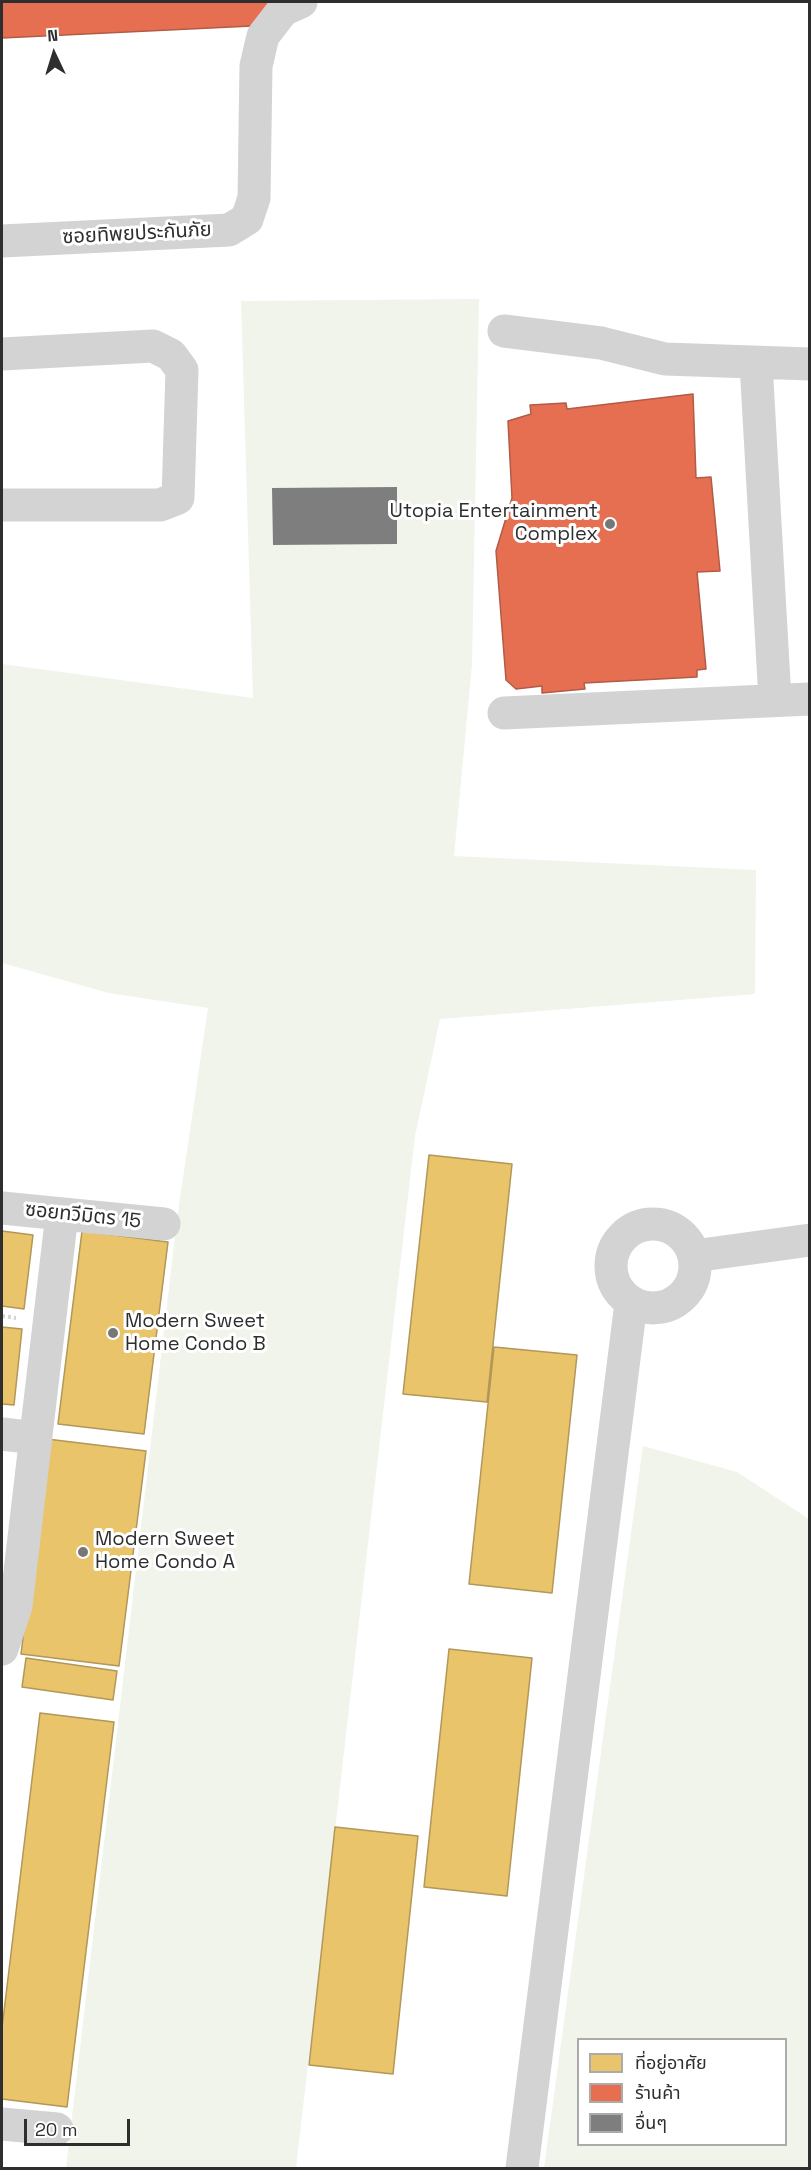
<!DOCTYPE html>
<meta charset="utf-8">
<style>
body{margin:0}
#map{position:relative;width:811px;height:2170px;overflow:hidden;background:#fff;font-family:"Space Grotesk","Noto Sans Thai",sans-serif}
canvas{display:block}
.frame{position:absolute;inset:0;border:3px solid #2e2e2e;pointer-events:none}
.legend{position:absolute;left:577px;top:2038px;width:210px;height:108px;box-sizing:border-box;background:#fff;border:2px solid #ababab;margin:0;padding:8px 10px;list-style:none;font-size:18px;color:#2e2e2e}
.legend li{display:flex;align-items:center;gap:12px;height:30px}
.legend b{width:30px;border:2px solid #ababab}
.north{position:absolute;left:24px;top:24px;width:60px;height:60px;-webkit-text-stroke:4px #fff;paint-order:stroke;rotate:356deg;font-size:16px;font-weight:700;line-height:24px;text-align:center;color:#2e2e2e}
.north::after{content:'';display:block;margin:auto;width:21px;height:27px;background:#2e2e2e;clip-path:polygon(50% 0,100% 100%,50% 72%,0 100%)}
.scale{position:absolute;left:24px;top:2119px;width:106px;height:27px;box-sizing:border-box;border:3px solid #2e2e2e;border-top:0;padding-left:8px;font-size:18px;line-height:21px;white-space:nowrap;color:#2e2e2e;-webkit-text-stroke:4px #fff;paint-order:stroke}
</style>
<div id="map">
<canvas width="811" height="2170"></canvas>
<div class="frame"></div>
<ul class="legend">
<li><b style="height:16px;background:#e9c46a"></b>ที่อยู่อาศัย</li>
<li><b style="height:16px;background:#e76f51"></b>ร้านค้า</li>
<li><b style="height:16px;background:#7e7e7e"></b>อื่นๆ</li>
</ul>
<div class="north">N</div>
<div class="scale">20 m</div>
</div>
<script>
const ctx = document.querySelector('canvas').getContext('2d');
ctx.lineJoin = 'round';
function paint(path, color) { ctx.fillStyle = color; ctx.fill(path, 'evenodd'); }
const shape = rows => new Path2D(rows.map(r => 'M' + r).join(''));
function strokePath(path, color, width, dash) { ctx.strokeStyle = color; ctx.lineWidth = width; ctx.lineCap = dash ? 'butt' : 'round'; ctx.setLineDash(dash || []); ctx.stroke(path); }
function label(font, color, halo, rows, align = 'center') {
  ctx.font = font + ' "Space Grotesk","Noto Sans Thai",sans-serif'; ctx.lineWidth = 6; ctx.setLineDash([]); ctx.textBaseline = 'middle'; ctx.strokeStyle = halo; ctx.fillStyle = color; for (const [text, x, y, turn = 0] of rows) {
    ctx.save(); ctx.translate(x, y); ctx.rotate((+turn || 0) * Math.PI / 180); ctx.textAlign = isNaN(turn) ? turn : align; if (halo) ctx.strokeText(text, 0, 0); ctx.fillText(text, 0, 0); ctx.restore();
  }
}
paint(shape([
 [479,299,472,664,454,856,756,870,755,994,440,1019,415,1136,296,2168,66,2168,177,1219,208,1008,109,993,2,963,2,664,253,698,241,301],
 [643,1446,737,1472,809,1519,809,2168,544,2168],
 [578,2040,786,2040,786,2144,578,2144]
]), '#f0f4eb');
const homes = shape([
 [429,1155,512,1164,487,1402,403,1394,429,1155],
 [2,1231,33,1235,24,1309,2,1306,2,1231],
 [82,1231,168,1242,144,1434,58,1424,82,1231],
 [2,1327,22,1329,14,1405,2,1404,2,1327],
 [494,1347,577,1355,552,1593,469,1584,494,1347],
 [47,1439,146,1451,119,1666,21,1654,47,1439],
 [449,1649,532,1658,507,1896,424,1887,449,1649],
 [26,1658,117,1671,113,1700,22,1687,26,1658],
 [40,1713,114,1722,67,2107,2,2099,2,2028,40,1713],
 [335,1827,418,1836,393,2074,309,2065,335,1827]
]);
paint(homes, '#e9c46a');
strokePath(homes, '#b19758', 1.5);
const shops = shape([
 [2,2,271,2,252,26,2,38,2,2],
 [693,394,696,478,711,477,720,571,697,572,706,669,697,670,697,677,584,683,585,689,542,693,542,686,516,689,506,680,496,551,512,498,508,421,531,414,530,405,566,403,567,409,693,394]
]);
paint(shops, '#e76f51');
strokePath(shops, '#b05c46', 1.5);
paint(shape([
 [397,487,397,544,273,545,272,488]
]), '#7e7e7e');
strokePath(shape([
 [2,1316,16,1318]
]), '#d3d3d3', 4, [3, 3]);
strokePath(shape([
 [2,241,229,230,247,219,254,198,256,66,263,36,283,10,301,2],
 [504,331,601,343,665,359,810,364],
 [2,354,153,346,171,355,182,370,178,498,160,505,2,505],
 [756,363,775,700],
 [504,713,810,699],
 [2,1208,164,1224],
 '611 1266a42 42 0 1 1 84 0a42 42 0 1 1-84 0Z',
 [694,1256,810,1240],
 [2,1434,36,1438],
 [2,1649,16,1606,62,1214],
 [2,2124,57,2129],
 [522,2168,631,1303]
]), '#d3d3d3', 33);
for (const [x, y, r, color] of [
 [610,524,6,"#777"],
 [113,1333,6,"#777"],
 [83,1552,6,"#777"]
]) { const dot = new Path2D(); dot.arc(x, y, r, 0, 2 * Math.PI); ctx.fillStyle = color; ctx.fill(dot); strokePath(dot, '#fff', 2); }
label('20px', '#2e2e2e', '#fff', [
 ["ซอยทิพยประกันภัย",137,234,-3],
 ["ซอยทวีมิตร 15",83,1216,6]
]);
label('20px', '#2e2e2e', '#fff', [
 ["Utopia Entertainment",598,512,"right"],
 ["Complex",598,535,"right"],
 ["Modern Sweet",125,1322],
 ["Home Condo B",125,1345],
 ["Modern Sweet",95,1540],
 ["Home Condo A",95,1563]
], 'left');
</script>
